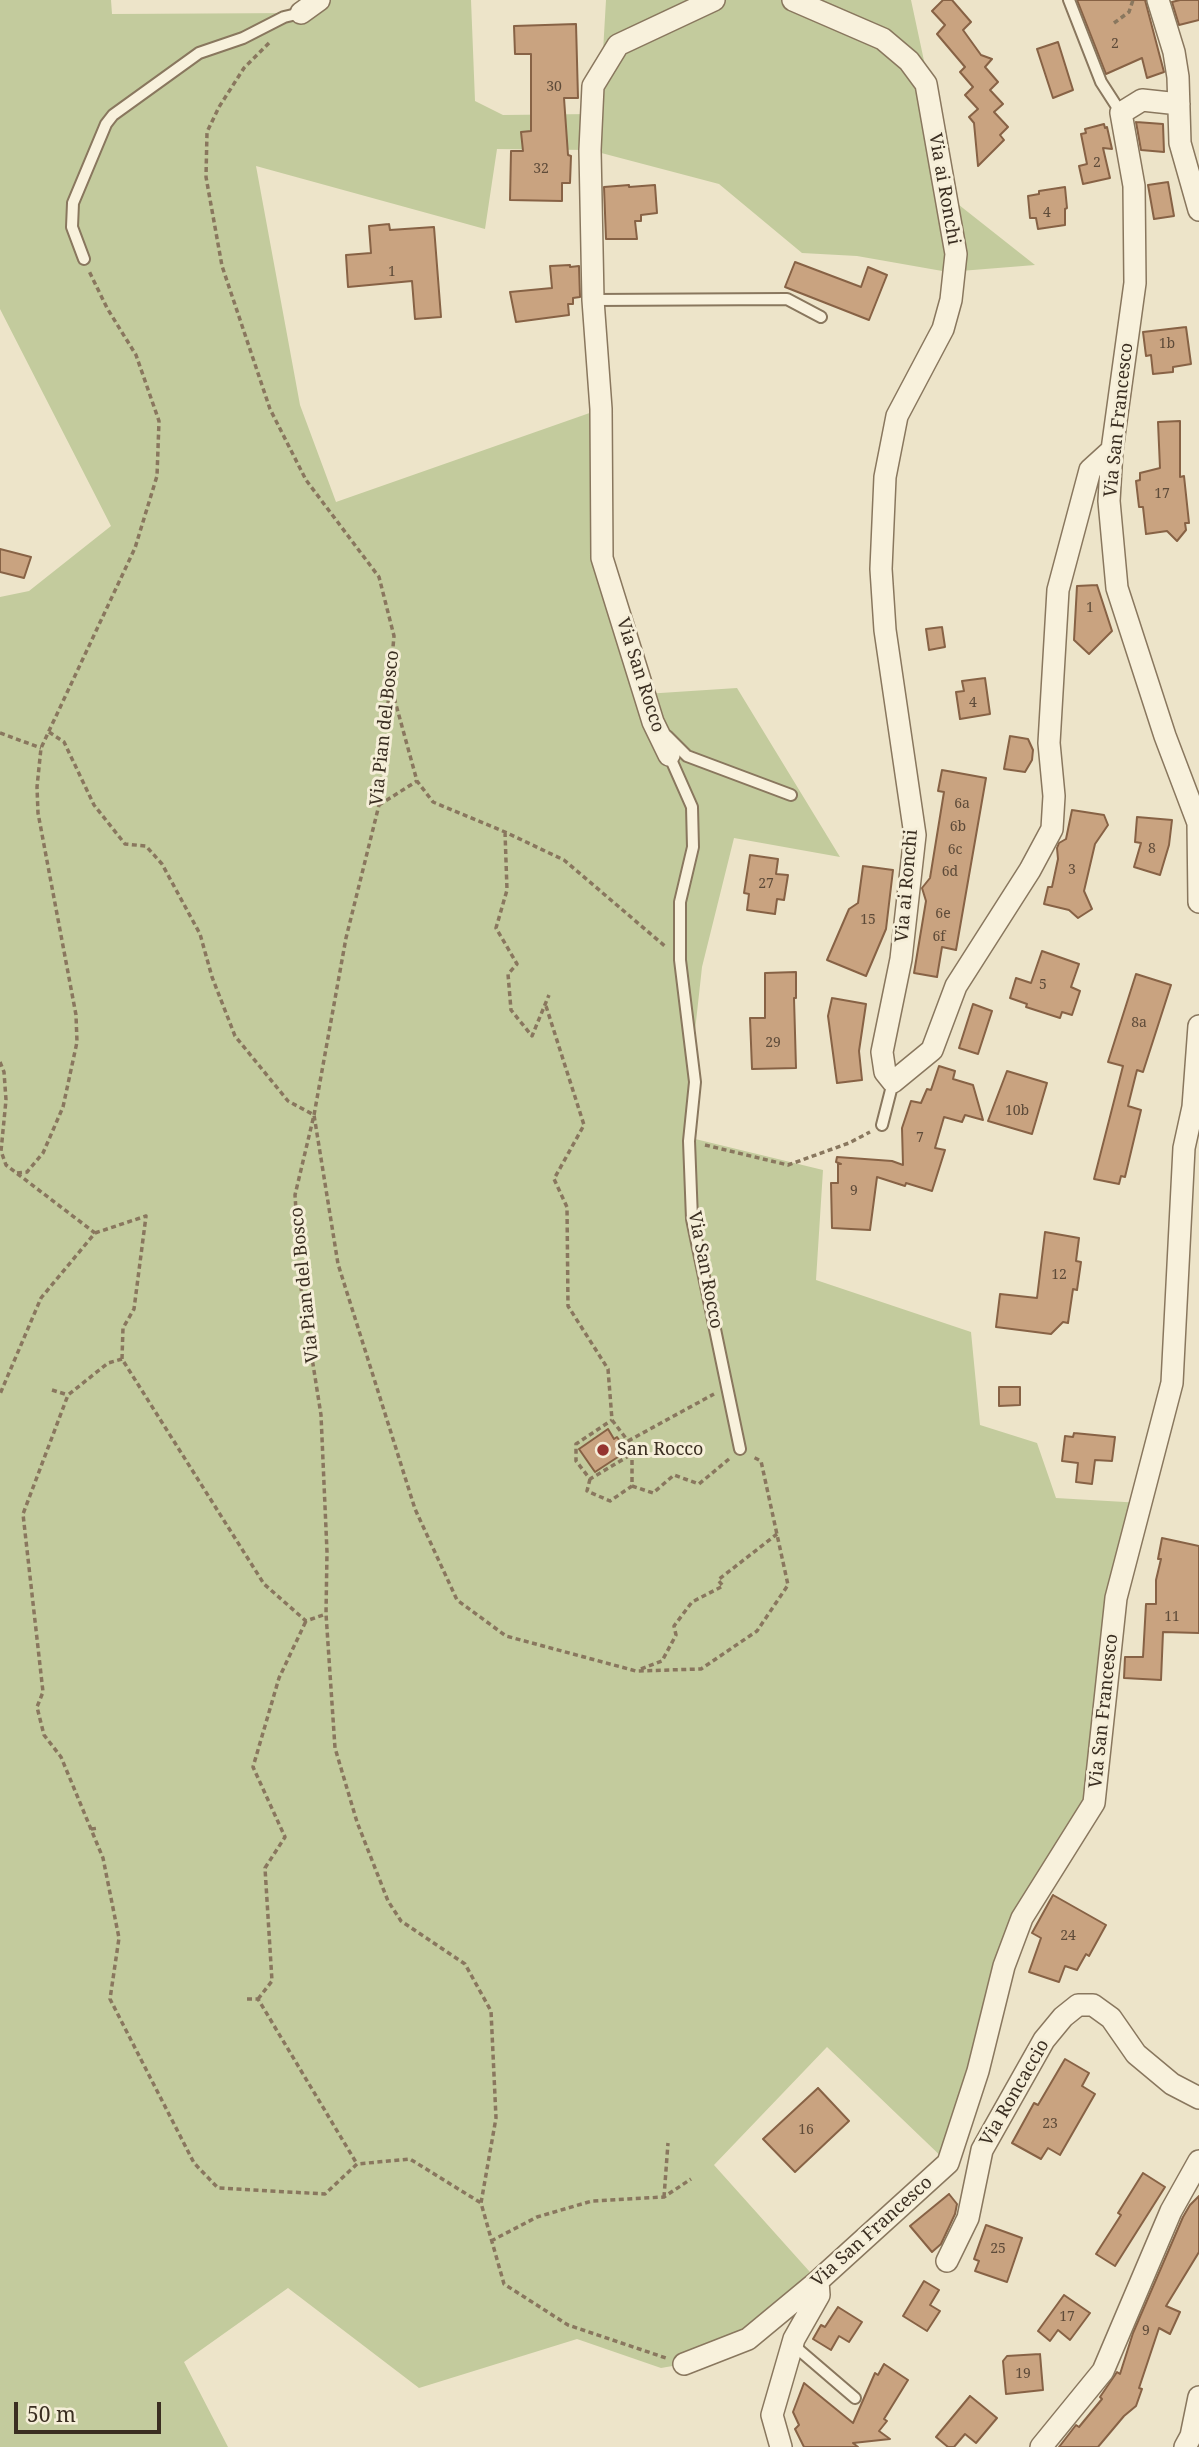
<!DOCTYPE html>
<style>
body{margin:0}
#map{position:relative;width:1199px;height:2447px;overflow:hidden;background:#ede4c9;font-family:"Noto Serif",serif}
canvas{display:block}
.scale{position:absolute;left:14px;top:2402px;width:147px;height:32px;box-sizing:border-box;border:4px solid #3a2e21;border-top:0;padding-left:9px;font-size:21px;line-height:24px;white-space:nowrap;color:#3a2e21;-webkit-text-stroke:5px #f5eed8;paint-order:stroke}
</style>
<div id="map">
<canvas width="1199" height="2447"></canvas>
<div class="scale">50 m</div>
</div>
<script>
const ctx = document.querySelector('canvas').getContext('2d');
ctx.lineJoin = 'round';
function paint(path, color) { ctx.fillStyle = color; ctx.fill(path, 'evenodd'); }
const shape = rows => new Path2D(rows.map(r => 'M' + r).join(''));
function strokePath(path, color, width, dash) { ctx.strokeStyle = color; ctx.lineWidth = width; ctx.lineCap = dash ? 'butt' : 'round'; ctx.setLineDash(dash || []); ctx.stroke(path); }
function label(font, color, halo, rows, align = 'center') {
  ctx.font = font + ' "Noto Serif",serif'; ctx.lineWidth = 6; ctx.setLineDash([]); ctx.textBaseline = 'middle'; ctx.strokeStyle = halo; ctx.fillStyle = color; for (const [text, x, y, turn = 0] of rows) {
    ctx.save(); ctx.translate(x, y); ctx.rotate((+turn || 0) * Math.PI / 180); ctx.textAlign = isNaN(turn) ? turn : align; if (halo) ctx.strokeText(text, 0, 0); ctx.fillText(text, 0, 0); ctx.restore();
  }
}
paint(shape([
 [0,0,111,0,112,14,301,13,319,0,471,0,475,101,503,115,591,114,602,69,606,0,911,0,954,201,1035,265,948,272,857,256,802,253,719,184,590,150,497,149,485,229,256,166,300,405,336,502,601,409,602,558,645,694,737,688,840,857,734,838,702,967,693,1049,687,1137,823,1170,816,1280,971,1332,980,1425,1037,1443,1056,1498,1142,1503,1094,1803,1022,1918,948,2163,827,2047,714,2165,818,2281,748,2339,684,2364,661,2368,577,2339,419,2388,288,2288,184,2362,228,2447,0,2447,0,597,29,591,111,526,0,309]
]), '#c3cb9d');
const building = shape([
 [943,0,952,0,971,22,963,30,981,55,992,59,985,67,998,82,990,90,1003,104,994,112,1008,127,1000,135,1004,140,978,166,974,123,969,117,978,109,965,95,973,87,960,72,965,67,937,34,945,25,932,11,943,0],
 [1077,0,1145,0,1164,72,1147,78,1142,58,1106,74,1077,0],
 [1180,0,1199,0,1199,20,1179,25,1172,2,1180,0],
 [576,24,578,98,564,98,568,155,571,156,570,183,562,183,562,201,510,200,511,151,523,151,521,132,531,131,531,54,515,54,514,26,576,24],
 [1058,42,1073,90,1053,98,1037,49,1058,42],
 [1136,122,1163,124,1164,152,1141,150,1136,122],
 [1104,124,1105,128,1107,127,1112,149,1103,148,1110,178,1083,184,1079,166,1087,164,1081,134,1086,133,1085,129,1104,124],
 [1168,182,1174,216,1154,219,1148,185,1168,182],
 [629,185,629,187,655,185,657,213,641,215,641,221,635,221,637,239,606,239,604,187,629,185],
 [1065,187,1067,208,1065,209,1065,225,1038,229,1036,218,1030,218,1028,196,1039,194,1039,191,1065,187],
 [389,224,390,230,434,227,441,317,415,319,412,281,348,287,346,255,371,253,369,226,389,224],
 [795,262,861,287,868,267,887,275,869,320,785,287,795,262],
 [570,265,570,267,579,266,580,297,573,298,573,304,568,304,569,315,516,322,510,292,552,288,550,266,570,265],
 [1186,327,1191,364,1173,367,1173,372,1153,374,1151,355,1146,356,1143,332,1186,327],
 [1180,421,1180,477,1184,476,1189,523,1185,523,1186,530,1177,541,1167,531,1146,534,1143,507,1139,507,1136,481,1140,480,1140,473,1160,468,1158,422,1180,421],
 [0,549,31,557,24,578,0,572,0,549],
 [1097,585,1112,631,1089,654,1074,640,1077,586,1097,585],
 [942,627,945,647,929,650,926,629,942,627],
 [985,678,990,714,960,719,956,692,964,691,962,681,985,678],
 [1010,736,1028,739,1033,750,1032,760,1025,772,1004,769,1010,736],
 [942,770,986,778,956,950,942,947,937,977,914,973,926,901,922,888,930,878,944,792,938,791,942,770],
 [1072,810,1104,815,1108,825,1095,844,1084,891,1092,909,1078,918,1069,910,1044,904,1048,887,1052,887,1058,859,1057,848,1059,843,1066,839,1072,810],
 [1137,817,1172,820,1169,845,1160,875,1134,867,1141,843,1135,842,1137,817],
 [750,855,778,859,776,874,788,875,784,900,777,899,775,914,747,910,749,894,744,893,750,855],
 [863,866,893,870,886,929,866,976,827,960,849,909,858,903,863,866],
 [1042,951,1079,964,1071,987,1080,991,1072,1015,1062,1012,1060,1018,1026,1007,1027,1004,1010,998,1016,978,1031,983,1042,951],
 [796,972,796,998,794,998,796,1068,752,1069,750,1018,765,1018,765,973,796,972],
 [1136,974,1171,985,1143,1072,1137,1070,1128,1106,1141,1110,1125,1177,1121,1176,1119,1184,1094,1179,1123,1066,1108,1062,1136,974],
 [832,998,866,1004,859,1051,862,1080,837,1083,828,1016,832,998],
 [973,1004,992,1011,978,1054,959,1048,973,1004],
 [939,1066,955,1071,953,1079,973,1085,983,1120,965,1115,962,1122,944,1117,935,1148,945,1150,932,1191,906,1183,905,1186,877,1177,870,1230,832,1228,831,1183,838,1183,838,1164,841,1164,836,1162,837,1157,892,1161,903,1165,902,1128,911,1101,921,1103,927,1089,931,1090,939,1066],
 [1007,1071,1047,1083,1032,1134,988,1121,1007,1071],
 [1045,1232,1079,1238,1076,1261,1081,1262,1077,1290,1073,1289,1068,1323,1063,1322,1051,1334,996,1327,1000,1294,1037,1298,1045,1232],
 [999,1387,1020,1387,1020,1405,999,1406,999,1387],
 [608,1429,614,1439,617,1437,627,1451,595,1472,579,1449,608,1429],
 [1074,1433,1115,1437,1112,1461,1095,1460,1092,1484,1076,1482,1078,1463,1062,1461,1065,1436,1073,1437,1074,1433],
 [1162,1538,1199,1546,1199,1633,1163,1632,1161,1680,1124,1678,1125,1657,1143,1657,1146,1604,1156,1604,1156,1580,1161,1559,1158,1559,1162,1538],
 [1053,1895,1106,1925,1089,1956,1086,1954,1077,1970,1065,1966,1059,1982,1029,1972,1041,1938,1032,1933,1053,1895],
 [1065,2059,1089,2073,1082,2086,1095,2094,1060,2155,1048,2148,1041,2159,1012,2143,1034,2103,1038,2105,1065,2059],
 [818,2088,849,2121,795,2172,763,2139,818,2088],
 [1143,2173,1165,2187,1115,2266,1096,2254,1121,2215,1118,2213,1143,2173],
 [949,2194,957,2204,955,2214,941,2244,932,2252,910,2226,949,2194],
 [1199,2196,1199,2252,1166,2306,1180,2312,1170,2334,1159,2328,1139,2388,1142,2389,1136,2406,1124,2416,1098,2447,1059,2447,1076,2425,1079,2427,1102,2399,1100,2397,1117,2372,1120,2374,1133,2333,1183,2217,1190,2205,1199,2196],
 [986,2225,1022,2238,1007,2282,975,2271,979,2261,974,2259,986,2225],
 [924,2281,939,2290,930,2305,940,2311,927,2331,903,2316,924,2281],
 [1064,2295,1090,2313,1070,2340,1058,2330,1050,2341,1038,2331,1064,2295],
 [838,2307,862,2322,849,2342,839,2336,831,2350,813,2339,821,2325,825,2327,838,2307],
 [1040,2354,1043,2390,1006,2394,1003,2361,1007,2356,1040,2354],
 [884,2364,908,2380,884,2419,887,2421,879,2431,890,2439,853,2443,858,2447,804,2447,795,2429,799,2425,793,2412,804,2383,853,2423,875,2373,878,2375,884,2364],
 [970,2396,997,2418,976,2443,965,2434,954,2447,948,2447,936,2437,970,2396]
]);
paint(building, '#c9a380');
strokePath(building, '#876245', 2);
const service = shape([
 [1069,0,1101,82,1121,113],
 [84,259,72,227,73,203,106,124,113,115,199,53,243,38,284,17,301,13],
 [593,300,787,299,821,317],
 [667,736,687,756,791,795],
 [669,755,692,807,693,847,680,902,680,960,695,1082,689,1141,692,1219,740,1449],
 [882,1125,893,1082],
 [795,2341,799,2350,855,2398]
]);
const minor = shape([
 [793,0,883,39,909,61,926,84,956,254,951,300,943,329,897,416,885,477,881,569,885,630,915,835,901,959,882,1052,885,1072,893,1082,932,1050,956,986,1030,870,1052,829,1054,796,1049,743,1058,590,1090,470,1112,450],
 [1158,0,1174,52,1178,77,1180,143,1199,210],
 [301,13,319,0],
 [1179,104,1142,100,1121,113,1134,186,1135,283,1112,450,1109,501,1117,588,1165,736,1198,823,1199,902],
 [669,755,653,722,602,558,601,409,593,300,590,150,593,86,618,45,714,0],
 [947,2261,968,2218,982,2150,1044,2040,1063,2017,1078,2005,1093,2005,1111,2018,1136,2054,1172,2084,1199,2098],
 [684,2364,748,2339,818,2281,948,2163,978,2071,1004,1966,1022,1918,1094,1803,1116,1598,1172,1383,1184,1148,1193,1107,1199,1026],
 [781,2447,772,2415,794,2339,819,2295,818,2281],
 [1041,2447,1103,2371,1171,2211,1199,2161],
 [1185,2447,1191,2436,1199,2397]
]);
strokePath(service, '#89775e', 14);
strokePath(minor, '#89775e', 24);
strokePath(shape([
 [1114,23,1129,12,1133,0],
 [269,43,244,68,219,107,207,132,206,177,222,266,270,409,306,480,379,577,394,636,379,805,346,938,314,1115,295,1195,301,1288,321,1415,327,1552,326,1614,335,1748,357,1822,388,1901,401,1921,465,1964,491,2011,496,2118,481,2203,504,2284,568,2325,666,2358],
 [392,690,417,781,433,802,505,832,564,860,666,947],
 [49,732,64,742,94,805,125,844,146,846,162,864,200,934,212,977,235,1036,288,1101,314,1115,338,1264,415,1509,457,1600,506,1636,636,1671,701,1669,757,1631,788,1585,761,1461,753,1457],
 [0,733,41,748],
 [379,805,417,781],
 [505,832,507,890,496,928,517,964,508,974,511,1010,532,1036,549,995],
 [546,1006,584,1125,554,1179,567,1207,568,1306,608,1369,612,1420],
 [0,1062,4,1072,6,1100,1,1151,6,1165,95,1233,41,1298,0,1394],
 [705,1145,788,1165,849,1143,870,1132],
 [17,1173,27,1172,43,1153,63,1107,77,1042,76,1015,38,813,37,787,41,748,135,548,157,476,159,421,136,355,107,308,89,271],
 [95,1233,146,1216,134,1309,123,1328,122,1359,264,1584,306,1621,326,1614],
 [122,1359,108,1363,68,1395,23,1514,43,1692,37,1707,44,1735,61,1757,103,1858,119,1938,110,1999,194,2163,218,2188,325,2194,357,2164,410,2159,481,2203],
 [52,1390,68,1395],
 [612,1420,628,1441,632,1454,590,1479,576,1461,576,1444,612,1420],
 [628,1441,714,1394],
 [590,1479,587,1491,610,1501,632,1486,632,1454],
 [632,1486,653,1493,674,1475,699,1484,729,1459],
 [641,1669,662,1661,676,1635,674,1626,692,1602,723,1586,718,1580,777,1534],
 [91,1829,99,1828],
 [247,1999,258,1999,357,2164],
 [258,1999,272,1981,265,1868,285,1837,253,1767,279,1678,306,1621],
 [664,2197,668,2143],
 [491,2241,537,2217,592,2201,664,2197,691,2179]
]), '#89775e', 3.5, [5, 3.5]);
strokePath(service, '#f8f1dc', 10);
strokePath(minor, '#f8f1dc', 21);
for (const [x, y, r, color] of [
 [603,1450,7,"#953530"]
]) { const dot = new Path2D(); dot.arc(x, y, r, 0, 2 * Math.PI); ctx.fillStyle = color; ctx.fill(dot); strokePath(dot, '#f5eed8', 2.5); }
label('14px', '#5e4b39', null, [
 ["2",1115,44],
 ["30",554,87],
 ["2",1097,163],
 ["32",541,169],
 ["4",1047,213],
 ["1",392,272],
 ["1b",1167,344],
 ["17",1162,494],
 ["1",1090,608],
 ["4",973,703],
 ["6a",962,804],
 ["6b",958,827],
 ["8",1152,849],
 ["6c",955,850],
 ["3",1072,870],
 ["6d",950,872],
 ["27",766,884],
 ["6e",943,914],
 ["15",868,920],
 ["6f",939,937],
 ["5",1043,985],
 ["8a",1139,1023],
 ["29",773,1043],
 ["10b",1017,1111],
 ["7",920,1138],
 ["9",854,1191],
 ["12",1059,1275],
 ["11",1172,1617],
 ["24",1068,1936],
 ["23",1050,2124],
 ["16",806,2130],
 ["25",998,2249],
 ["17",1067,2317],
 ["9",1146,2331],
 ["19",1023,2374]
]);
label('18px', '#3a2e21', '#f5eed8', [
 ["Via ai Ronchi",944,189,80],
 ["Via San Francesco",1119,420,-84],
 ["Via San Rocco",640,675,72],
 ["Via Pian del Bosco",385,728,-84],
 ["Via ai Ronchi",907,886,-85],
 ["Via San Rocco",705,1270,79],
 ["Via Pian del Bosco",305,1285,-96],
 ["Via San Francesco",1104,1711,-84],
 ["Via Roncaccio",1015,2093,-60],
 ["Via San Francesco",872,2232,-42]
]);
label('18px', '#3a2e21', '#f5eed8', [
 ["San Rocco",617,1450]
], 'left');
</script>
